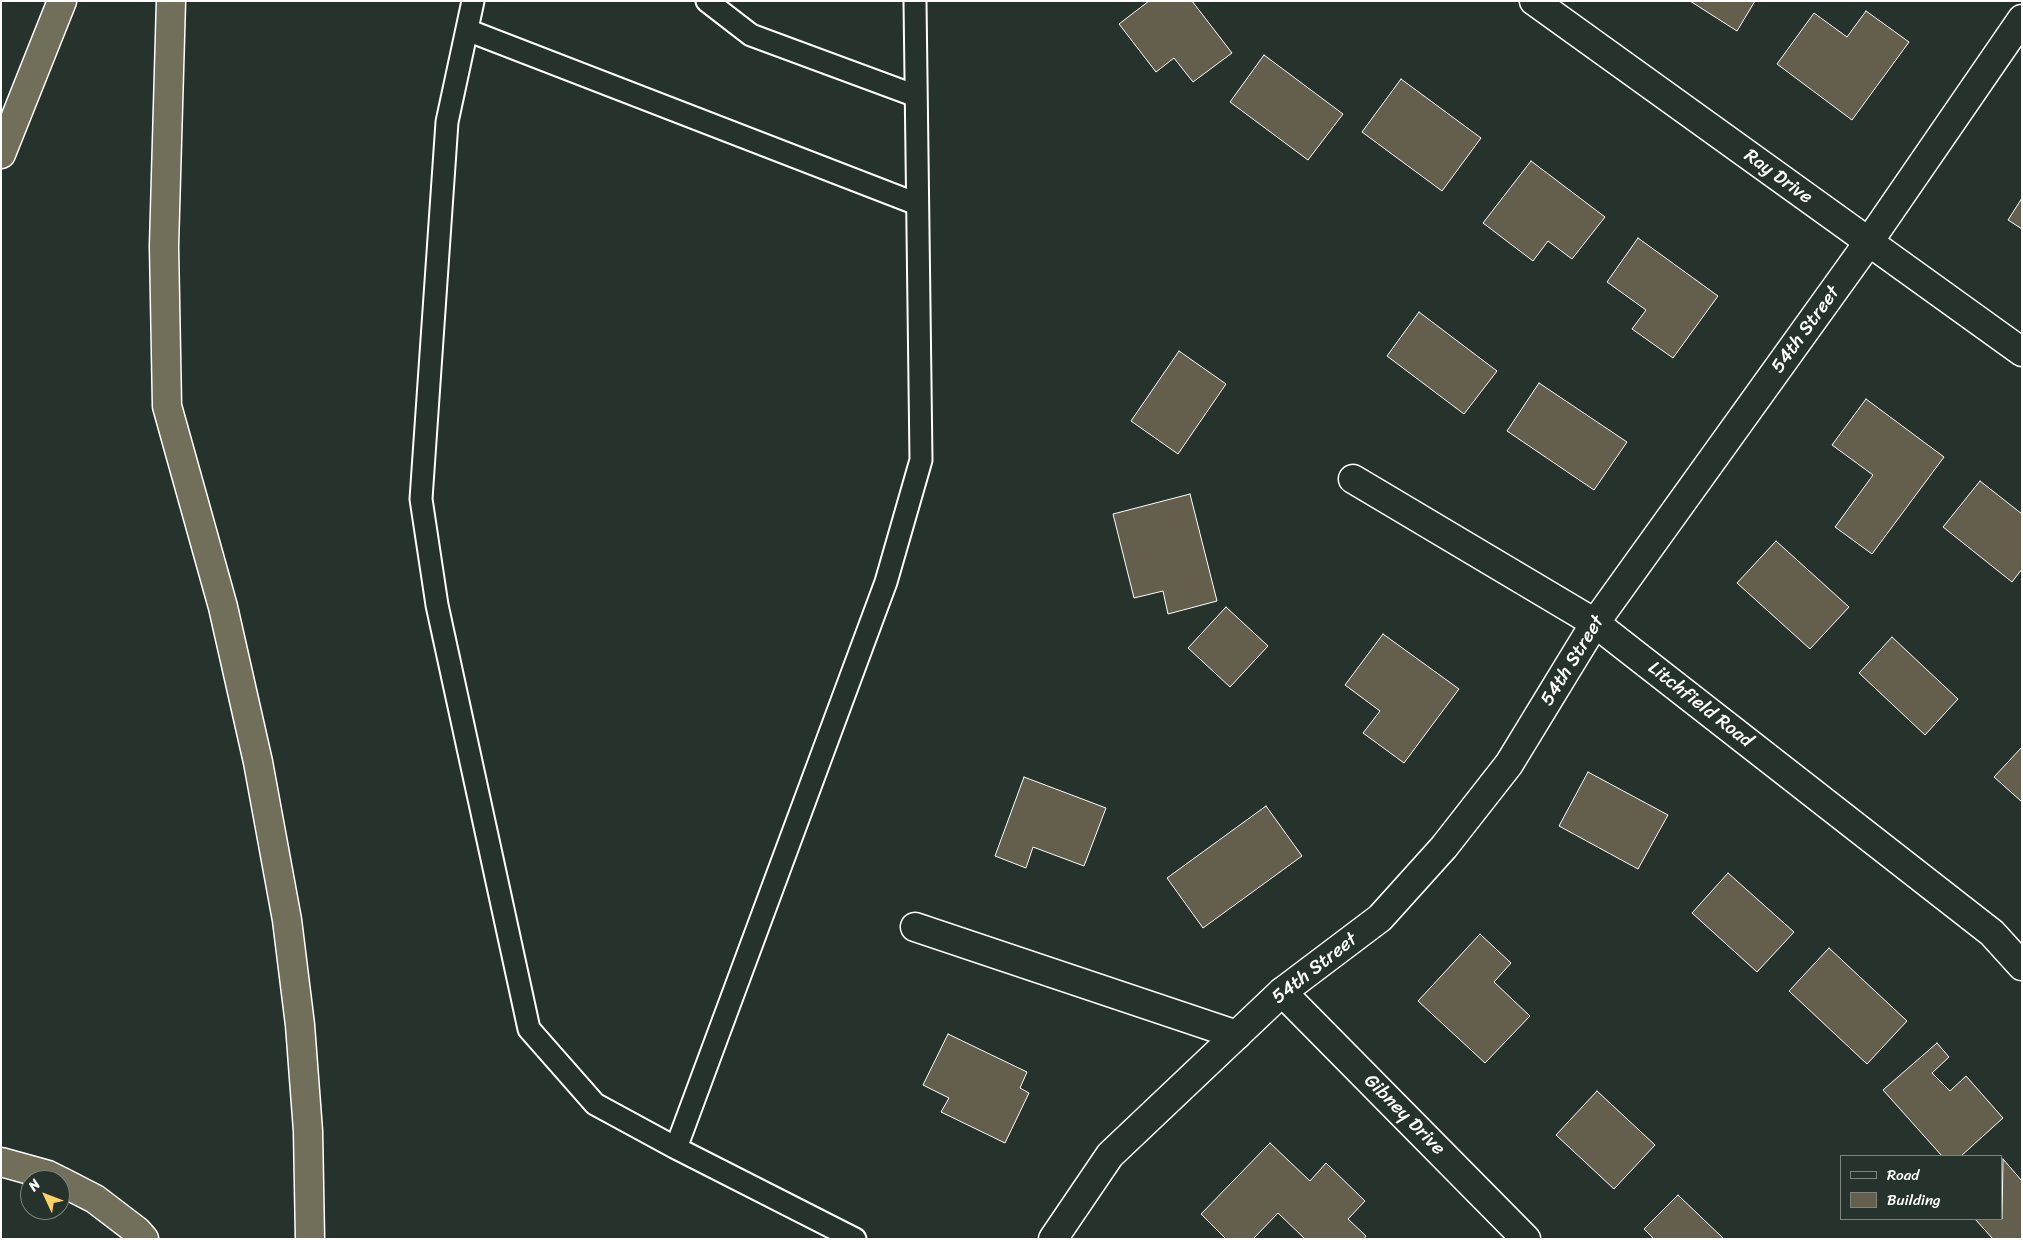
<!DOCTYPE html>
<style>
body{margin:0}
#map{position:relative;width:2023px;height:1240px;overflow:hidden;background:#26332d;font-family:Sriracha,sans-serif}
canvas{display:block}
.frame{position:absolute;inset:0;border:2px solid #fff;pointer-events:none}
.legend{position:absolute;left:1840px;top:1155px;width:162px;height:65px;box-sizing:border-box;background:#26332d;border:1px solid #7d8581;margin:0;padding:6px 9px;list-style:none;font-size:15px;color:#fff}
.legend li{display:flex;align-items:center;gap:10px;height:25px}
.legend b{width:25px;border:1px solid #7d8581}
.north{position:absolute;left:20px;top:1170px;width:50px;height:50px;box-sizing:border-box;background:#26332d;border:1px solid #7d8581;border-radius:50%;rotate:313deg;font-size:14px;font-weight:700;line-height:20px;text-align:center;color:#fff}
.north::after{content:'';display:block;margin:auto;width:18px;height:22px;background:#ffd166;clip-path:polygon(50% 0,100% 100%,50% 72%,0 100%)}
</style>
<div id="map">
<canvas width="2023" height="1240"></canvas>
<div class="frame"></div>
<ul class="legend">
<li><b style="height:6px;background:#26332d"></b>Road</li>
<li><b style="height:14px;background:#635f4c"></b>Building</li>
</ul>
<div class="north">N</div>
</div>
<script>
const ctx = document.querySelector('canvas').getContext('2d');
ctx.lineJoin = 'round';
function paint(path, color) { ctx.fillStyle = color; ctx.fill(path, 'evenodd'); }
const shape = rows => new Path2D(rows.map(r => 'M' + r).join(''));
function strokePath(path, color, width, dash) { ctx.strokeStyle = color; ctx.lineWidth = width; ctx.lineCap = dash ? 'butt' : 'round'; ctx.setLineDash(dash || []); ctx.stroke(path); }
function label(font, color, halo, rows, align = 'center') {
  ctx.font = font + ' Sriracha,sans-serif'; ctx.lineWidth = 4.5; ctx.setLineDash([]); ctx.textBaseline = 'middle'; ctx.strokeStyle = halo; ctx.fillStyle = color; for (const [text, x, y, turn = 0] of rows) {
    ctx.save(); ctx.translate(x, y); ctx.rotate((+turn || 0) * Math.PI / 180); ctx.textAlign = isNaN(turn) ? turn : align; if (halo) ctx.strokeText(text, 0, 0); ctx.fillText(text, 0, 0); ctx.restore();
  }
}
const building = shape([
 [1149,1,1192,1,1232,53,1193,82,1174,58,1156,72,1119,24,1149,1],
 [1690,1,1755,1,1737,31,1690,1],
 [1866,11,1909,42,1852,120,1777,64,1814,13,1847,37,1866,11],
 [1264,55,1343,114,1308,160,1230,102,1264,55],
 [1401,79,1481,138,1442,191,1362,132,1401,79],
 [1531,161,1605,217,1572,259,1548,241,1533,261,1483,223,1531,161],
 [2022,198,2022,229,2008,220,2022,198],
 [1638,238,1718,296,1673,358,1632,329,1646,310,1607,282,1638,238],
 [1419,312,1497,371,1464,414,1387,356,1419,312],
 [1179,351,1226,384,1178,454,1131,421,1179,351],
 [1539,383,1627,442,1594,490,1507,431,1539,383],
 [1866,399,1944,457,1872,554,1835,527,1873,475,1832,445,1866,399],
 [1980,481,2022,514,2022,569,2012,582,1943,527,1980,481],
 [1190,494,1217,601,1168,614,1163,591,1134,598,1113,514,1190,494],
 [1776,541,1849,607,1810,649,1737,583,1776,541],
 [1226,607,1268,646,1230,687,1188,648,1226,607],
 [1383,634,1459,689,1404,763,1363,733,1380,711,1345,685,1383,634],
 [1892,637,1958,699,1925,735,1859,673,1892,637],
 [2022,747,2022,802,1994,777,2022,747],
 [1588,772,1668,815,1638,869,1559,826,1588,772],
 [1024,777,1106,808,1084,866,1033,847,1026,868,995,856,1024,777],
 [1266,806,1302,856,1203,928,1167,878,1266,806],
 [1728,873,1794,932,1757,972,1692,913,1728,873],
 [1480,934,1511,963,1494,982,1530,1016,1485,1063,1418,1001,1480,934],
 [1829,948,1907,1021,1867,1064,1789,991,1829,948],
 [948,1034,1027,1072,1020,1088,1029,1093,1005,1143,941,1112,949,1098,923,1085,948,1034],
 [1937,1043,1949,1057,1932,1073,1950,1091,1966,1076,2003,1118,1961,1156,1942,1156,1883,1090,1937,1043],
 [1597,1091,1655,1145,1614,1189,1556,1135,1597,1091],
 [1270,1143,1310,1181,1326,1163,1365,1201,1348,1219,1366,1236,1364,1239,1305,1239,1278,1213,1253,1239,1226,1239,1201,1214,1270,1143],
 [2003,1159,2022,1181,2022,1239,1993,1239,1975,1219,2002,1219,2003,1159],
 [1678,1195,1724,1239,1654,1239,1644,1229,1678,1195]
]);
paint(building, '#635f4c');
strokePath(building, '#fff', 1);
const service = shape([
 [473,1,447,122,421,499,437,605,529,1029,595,1104,676,1148,855,1239],
 [707,1,751,35,916,96],
 [467,30,917,204],
 [676,1148,886,582,921,460,915,1]
]);
const minor = shape([
 [1534,1,2022,352],
 [1353,479,1595,623,1992,933,2022,966],
 [915,927,1237,1035],
 [1282,992,1526,1239]
]);
const secondary = shape([
 [1053,1239,1110,1155,1282,992,1380,918,1444,847,1509,764,1595,623,1868,243,2022,19]
]);
const motorway = shape([
 [171,1,164,246,167,406,223,607,258,762,287,920,300,1025,308,1131,310,1239],
 [1,154,62,1],
 [1,1162,48,1175,58,1180],
 [60,1181,95,1199,137,1231,144,1239]
]);
strokePath(service, '#fff', 25);
strokePath(minor, '#fff', 31);
strokePath(secondary, '#fff', 31);
strokePath(motorway, '#fff', 31);
strokePath(service, '#26332d', 21);
strokePath(minor, '#26332d', 28);
strokePath(secondary, '#26332d', 28);
strokePath(motorway, '#716e59', 28);
label('19px', '#fff', '#26332d', [
 ["Ray Drive",1778,177,36],
 ["54th Street",1806,330,-54],
 ["54th Street",1573,661,-58],
 ["Litchfield Road",1700,705,38],
 ["54th Street",1315,969,-38],
 ["Gibney Drive",1404,1115,45]
]);
</script>
